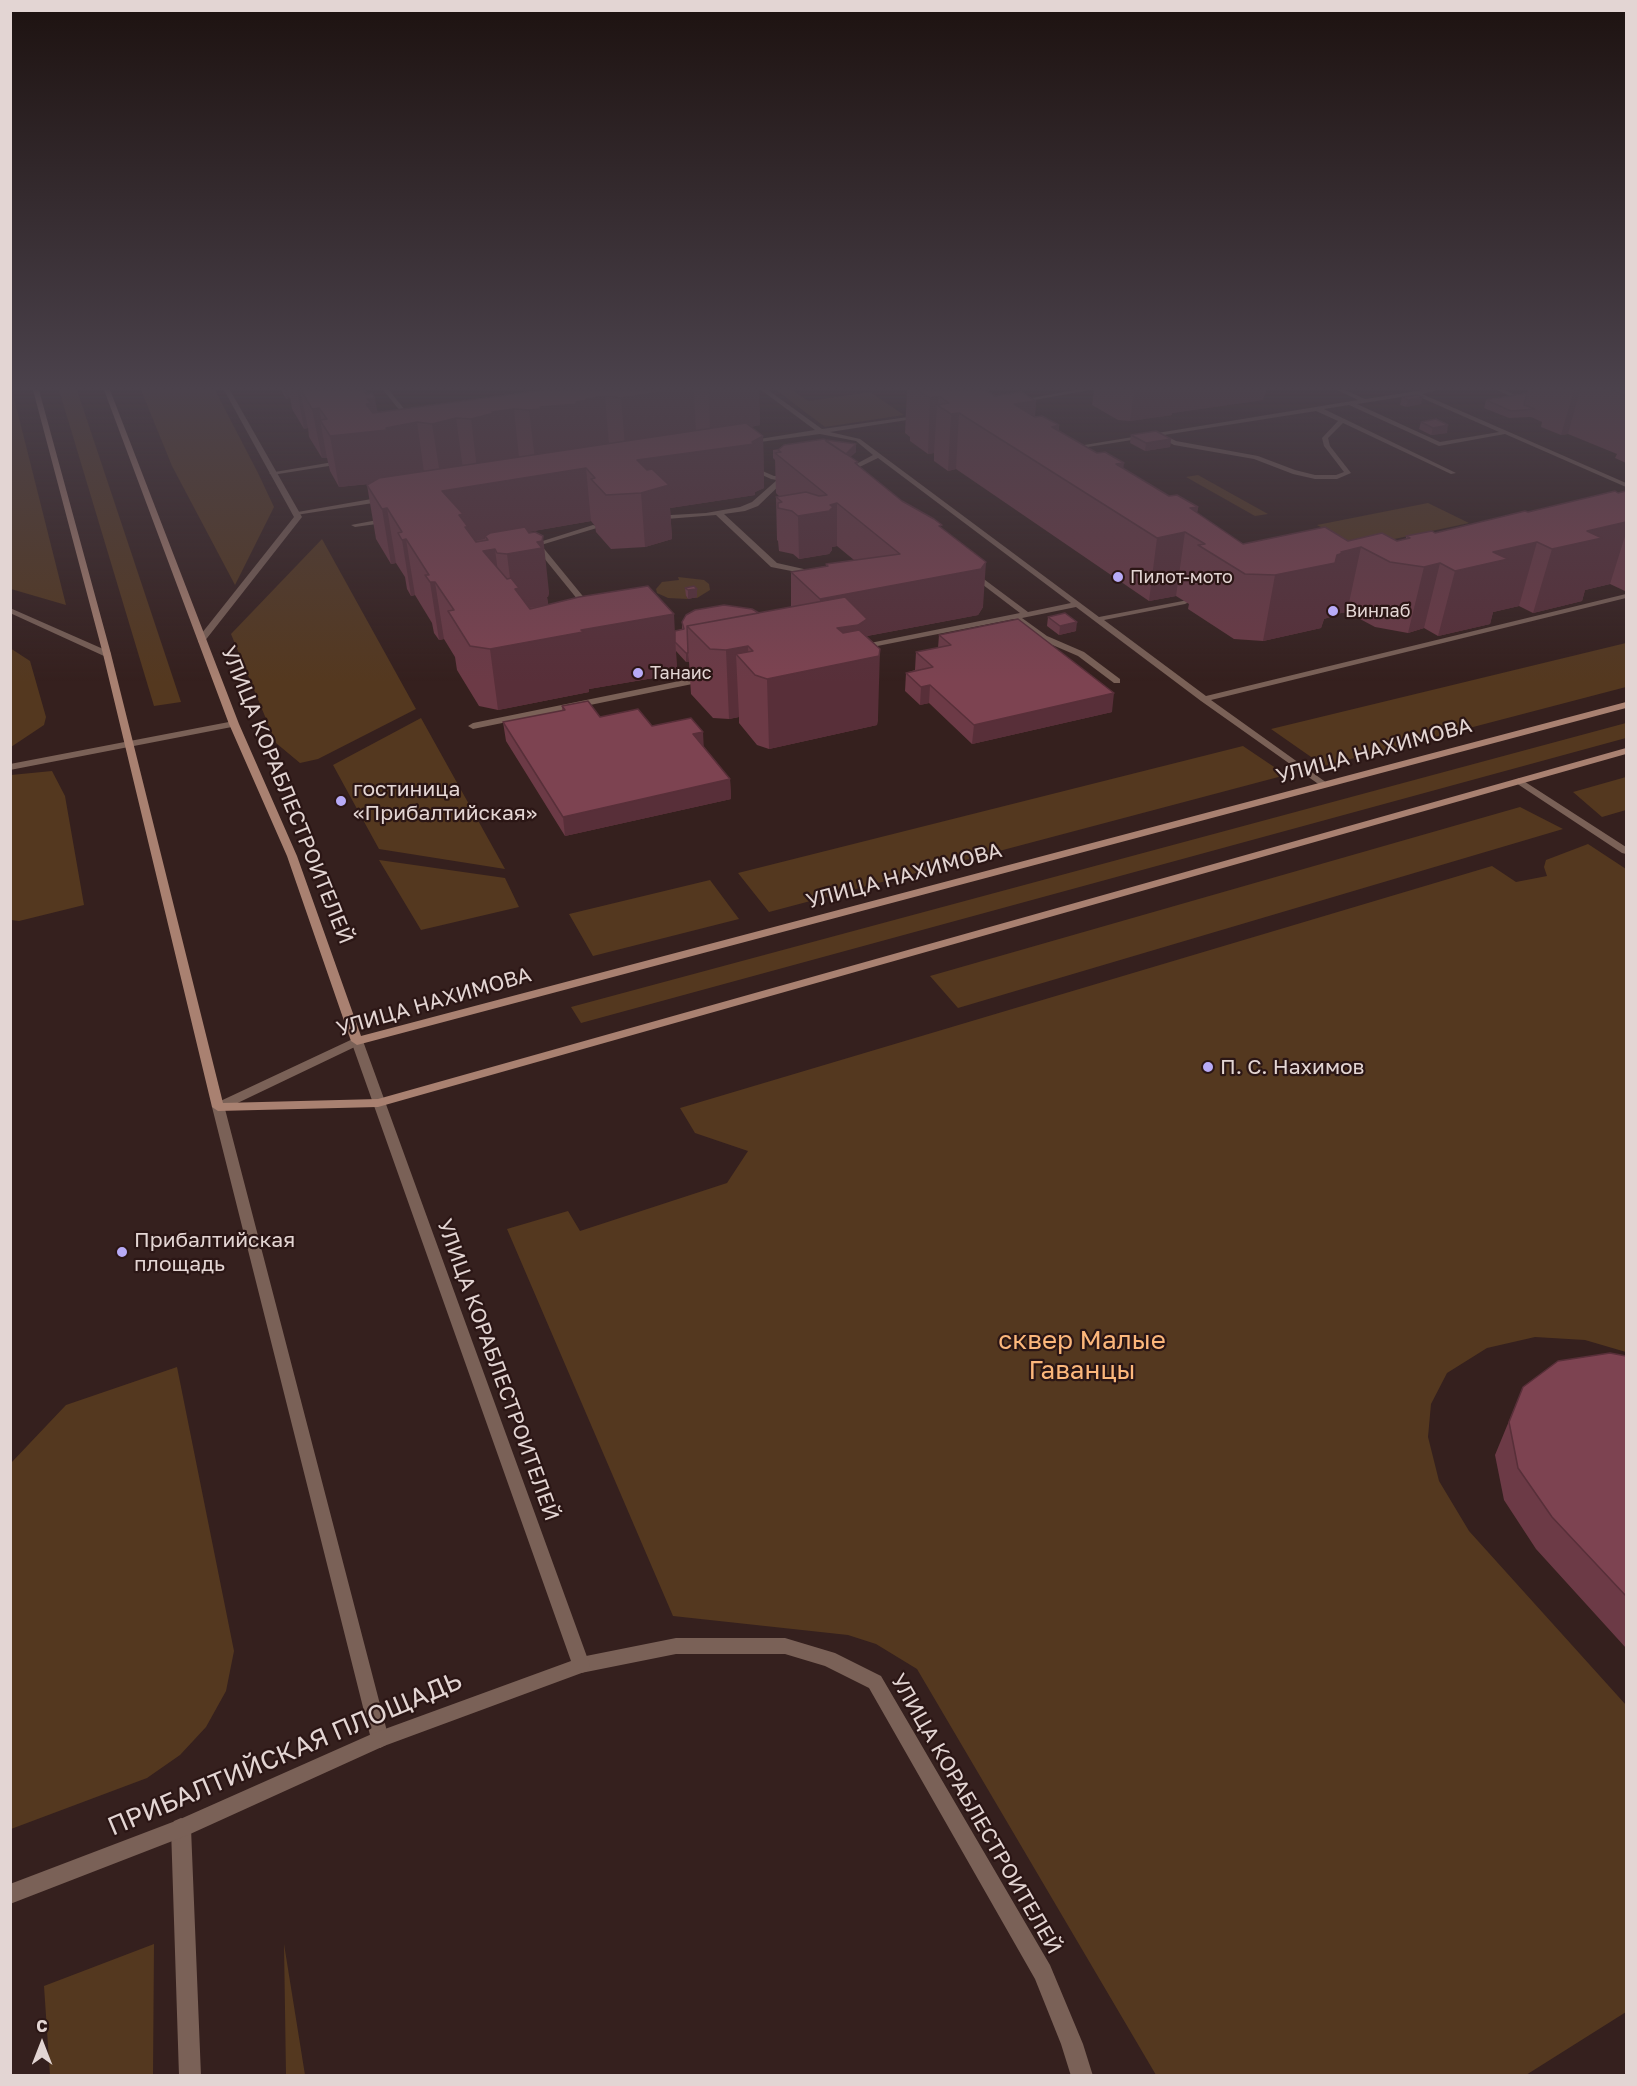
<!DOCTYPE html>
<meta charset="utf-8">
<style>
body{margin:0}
#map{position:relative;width:1637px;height:2086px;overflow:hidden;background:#35201e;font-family:"Golos Text",sans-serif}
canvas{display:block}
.frame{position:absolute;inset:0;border:12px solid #e3d5d3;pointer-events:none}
.north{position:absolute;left:12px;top:2014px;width:60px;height:60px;-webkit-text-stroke:4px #2b1615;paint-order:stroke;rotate:0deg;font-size:16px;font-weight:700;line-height:24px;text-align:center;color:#e3d5d3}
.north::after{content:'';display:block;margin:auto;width:21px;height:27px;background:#e3d5d3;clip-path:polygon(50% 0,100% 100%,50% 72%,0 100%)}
</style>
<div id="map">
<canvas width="1637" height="2086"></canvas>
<div class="frame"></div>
<div class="north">С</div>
</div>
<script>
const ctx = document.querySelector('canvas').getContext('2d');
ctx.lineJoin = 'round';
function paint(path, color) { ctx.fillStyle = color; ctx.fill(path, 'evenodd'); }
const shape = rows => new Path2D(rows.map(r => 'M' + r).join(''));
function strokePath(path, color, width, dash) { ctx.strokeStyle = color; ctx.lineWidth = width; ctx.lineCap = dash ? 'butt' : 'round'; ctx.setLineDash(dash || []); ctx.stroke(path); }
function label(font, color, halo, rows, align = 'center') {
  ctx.font = font + ' "Golos Text",sans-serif'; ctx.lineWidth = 4.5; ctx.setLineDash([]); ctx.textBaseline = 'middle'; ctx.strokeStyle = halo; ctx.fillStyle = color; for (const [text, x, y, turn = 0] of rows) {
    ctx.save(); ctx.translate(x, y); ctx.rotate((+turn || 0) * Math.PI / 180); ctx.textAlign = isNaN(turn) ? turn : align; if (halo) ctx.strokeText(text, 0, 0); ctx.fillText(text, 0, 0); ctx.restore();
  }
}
paint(shape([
 [11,390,12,390,66,605,11,589],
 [59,390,77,390,181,702,154,706],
 [141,390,215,390,258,473,274,507,235,585,172,466],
 [776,390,792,390,808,401,870,392,904,415,825,427],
 [1198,475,1232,494,1268,514,1255,516,1186,477],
 [1428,503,1469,523,1357,547,1317,525],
 [322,539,416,709,318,759,300,763,276,743,231,634],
 [678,577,704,580,709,584,710,590,697,598,686,596,688,599,668,598,657,593,656,589,662,582,679,580],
 [1626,643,1626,687,1324,766,1271,729],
 [10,648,30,661,46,717,44,725,11,747],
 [421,718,505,869,379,849,333,765],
 [1626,723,1626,738,581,1023,571,1007],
 [1243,746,1286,775,769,912,738,873],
 [52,771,65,796,84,905,19,921,11,920,11,775],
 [1626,777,1626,810,1602,817,1573,792],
 [1520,807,1563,829,958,1008,930,976],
 [1588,844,1626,869,1626,1352,1585,1340,1535,1337,1487,1348,1447,1373,1431,1404,1428,1437,1439,1481,1469,1531,1626,1705,1626,2012,1526,2075,1156,2075,917,1669,876,1644,848,1635,673,1616,507,1229,568,1211,580,1231,727,1183,748,1151,695,1133,680,1108,1492,866,1516,882,1547,876,1544,867,1546,860],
 [379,860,505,878,519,907,421,930],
 [710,880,739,919,593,956,569,914],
 [177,1367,234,1651,226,1691,206,1727,180,1755,147,1778,11,1829,11,1463,66,1405],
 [154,1944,153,2075,50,2075,44,1986],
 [284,1944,305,2075,286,2075]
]), '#54381f');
paint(shape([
 [383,390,389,390,414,421,414,423,410,423,383,390],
 [761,390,768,390,822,429,922,415,923,416,920,418,830,432,860,439,1099,617,1188,600,1189,602,1185,604,1104,620,1206,696,1626,594,1626,598,1211,700,1327,783,1329,785,1324,788,1201,701,1076,607,1022,618,1047,636,1084,652,1120,679,1120,683,1114,683,1078,656,1041,640,1014,619,857,650,857,646,860,645,1020,613,970,575,970,571,973,571,1028,612,1071,603,878,458,847,473,843,473,843,471,873,455,856,441,820,434,745,444,744,443,747,441,815,430,761,390],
 [1075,390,1090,390,1018,403,1015,401,1075,390],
 [1337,390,1345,390,1365,399,1423,390,1438,390,1422,394,1626,483,1626,487,1505,434,1439,446,1349,405,1324,409,1456,473,1451,474,1343,423,1328,438,1330,446,1351,473,1337,479,1315,479,1293,474,1254,459,1174,445,1157,436,1069,450,1066,448,1358,400,1337,390],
 [1415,395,1449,410,1499,432,1440,442,1357,404,1415,395],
 [1316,411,1338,421,1322,438,1324,446,1344,472,1336,475,1315,475,1295,470,1258,456,1176,441,1164,435,1316,411],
 [1497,390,1505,390,1515,395,1510,396,1497,390],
 [333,462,335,463,335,465,272,475,269,473,333,462],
 [747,466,751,466,774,476,792,476,795,478,785,480,758,506,745,511,724,514,777,563,817,572,817,576,771,567,716,515,654,520,650,518,654,516,706,513,740,507,752,502,777,480,771,479,747,468,747,466],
 [383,497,386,497,386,501,296,515,292,513,383,497],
 [388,518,392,520,391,522,355,527,351,525,388,518],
 [593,525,600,527,541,545,586,600,581,611,578,611,574,609,578,600,535,547,531,548,527,546,593,525],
 [704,676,708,679,707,681,473,729,468,726,473,723,704,676],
 [181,1818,188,1821,191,1828,201,2076,179,2076,171,1828,174,1821,181,1818]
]), '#7a6157');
paint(shape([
 [224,390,230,390,302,517,204,642,201,643,198,642,198,638,294,517,224,390],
 [10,608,110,652,111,654,104,656,10,613,10,608],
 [1519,778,1626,847,1626,854,1622,853,1516,783,1514,781,1519,778],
 [357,1037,363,1041,361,1044,225,1109,389,1739,386,1745,380,1748,374,1745,371,1739,212,1107,214,1104,357,1037],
 [676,1638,785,1638,835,1653,881,1676,1050,1965,1083,2044,1093,2076,1071,2076,1061,2044,1035,1979,869,1688,825,1666,785,1654,676,1654,581,1673,575,1671,572,1665,575,1659,581,1657,676,1638]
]), '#7a6157');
paint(shape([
 [234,721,237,722,237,726,10,770,10,764,234,721],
 [357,1037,363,1041,590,1665,587,1671,384,1746,188,1835,10,1904,10,1884,178,1820,374,1733,571,1661,351,1041,357,1037]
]), '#7a6157');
paint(shape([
 [33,390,39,390,111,654,223,1103,378,1099,1626,748,1626,754,378,1107,218,1111,212,1107,103,654,33,390],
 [104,390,110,390,239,724,297,856,361,1036,1626,702,1626,708,357,1045,351,1041,287,856,229,724,104,390]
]), '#a98171');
paint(shape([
 [281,390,366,390,367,394,378,412,544,390,759,390,760,425,751,427,763,436,764,488,755,492,755,495,670,508,672,539,645,547,611,549,596,532,595,526,591,521,528,532,549,592,548,597,547,597,548,604,675,631,682,629,682,622,759,613,791,607,791,572,826,566,826,564,854,560,837,546,832,547,832,550,829,554,799,559,793,554,779,551,778,541,777,540,776,497,779,496,776,493,775,460,773,458,773,450,826,441,856,452,850,457,858,462,858,465,902,501,942,528,983,607,978,615,867,636,878,718,877,725,769,749,757,745,739,723,739,717,729,719,713,718,691,694,689,662,686,662,676,651,677,674,589,689,589,692,498,710,479,706,457,670,455,657,444,639,439,640,434,633,432,623,415,595,411,596,407,589,405,577,396,563,391,564,376,539,367,485,369,484,339,487,330,471,327,458,322,458,309,437,308,428,304,429,292,409,290,398,286,399],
 [907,390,989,390,989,393,995,396,1036,401,1035,416,1059,425,1059,431,1169,496,1198,507,1197,513,1243,544,1348,541,1397,541,1406,539,1406,536,1435,533,1626,491,1626,591,1625,591,1610,584,1585,590,1582,601,1533,613,1519,606,1493,612,1490,624,1438,636,1424,628,1408,633,1375,627,1347,612,1330,615,1330,617,1324,619,1321,628,1263,641,1234,639,1188,609,1189,604,1176,596,1149,601,956,469,948,471,934,461,934,453,928,454,910,441,910,437,905,433],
 [1094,390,1266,390,1263,400,1172,413,1172,415,1130,421,1118,420,1092,405],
 [1528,390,1626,390,1626,463,1615,458,1617,454,1568,434,1561,435,1541,427,1542,422,1531,417,1509,418,1484,408,1486,400,1527,393],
 [1402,397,1421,404,1406,407,1400,405],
 [1421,422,1447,433,1431,435,1419,429],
 [1131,435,1171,439,1170,447,1145,451,1130,443],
 [685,588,697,589,697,597,688,599,686,596],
 [1048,617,1076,631,1059,635,1047,626],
 [939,635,1112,712,972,744,929,703,920,705,905,691,906,673,915,670,916,652,938,648],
 [562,706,600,717,652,726,704,747,730,779,731,799,565,836,506,741,503,722,562,711],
 [1626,1356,1626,1648,1536,1549,1504,1500,1495,1455,1523,1387]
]), '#6c3a46');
paint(shape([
 [284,390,289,390,290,398,286,399],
 [297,390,300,390,308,428,304,429],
 [361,390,366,390,368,399,375,398,381,431,386,428,417,422,424,472,395,481,339,487,330,436],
 [664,390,694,390,696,433,625,447,621,398],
 [709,390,759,390,760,425,710,434],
 [1134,390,1266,390,1263,400,1172,413,1172,415,1130,421],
 [1574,390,1580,390,1568,434,1561,435],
 [605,396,609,445,535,460,529,410,540,407,576,402,586,399],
 [939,396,938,406,937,405,934,453,928,454,930,398],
 [1423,397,1421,404,1406,407,1408,400],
 [1036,401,1031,457,1014,404],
 [319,408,322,424,320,420,327,458,322,458,312,409],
 [514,409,519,458,477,469,471,419,492,412],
 [959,413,956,469,948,471,951,414],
 [456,418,463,469,440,474,432,424],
 [1059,425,1055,473,1052,427],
 [1448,425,1447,433,1431,435,1433,428],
 [763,436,764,488,755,492,755,495,670,508,672,539,645,547,641,493,637,460,752,442],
 [1171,439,1170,447,1145,451,1146,443],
 [856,444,856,452,844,463,844,455],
 [1124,463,1118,513,1116,464],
 [586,468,591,521,487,539,485,536,485,539,470,542,442,491],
 [837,503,837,546,832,547,832,550,829,554,799,559,798,516,830,505],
 [1198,507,1193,537,1190,508],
 [387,508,396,563,391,564,382,509],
 [1626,522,1626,533,1610,584,1585,590,1582,601,1533,613,1552,549,1587,531],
 [1185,532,1176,596,1149,601,1157,538],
 [543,536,549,592,548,597,547,597,548,605,522,609,581,630,674,614,677,674,589,689,589,692,498,710,490,649,514,611,507,554,537,542],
 [406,539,415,595,411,596,402,540],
 [1537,542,1519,606,1493,612,1490,624,1438,636,1455,571,1493,552],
 [1361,547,1347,612,1330,615,1330,617,1324,619,1321,628,1263,641,1275,575,1337,555,1341,552],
 [495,549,502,605,483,551],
 [986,562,983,607,978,615,867,636,880,649,878,718,877,725,769,749,767,679,820,646,820,599],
 [1440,563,1424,628,1408,633,1424,567],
 [430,582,435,582,444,639,439,640],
 [697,589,697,597,688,599,688,590],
 [1077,622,1076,631,1059,635,1060,626],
 [748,646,749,668,736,654,739,717,729,719,726,650],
 [686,653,688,653,689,662,686,662],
 [930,685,929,703,920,705,921,687],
 [1114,693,1112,712,972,744,974,725],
 [703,732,704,751,693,734],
 [730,779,731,799,565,836,563,817]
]), '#582f39');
const building = shape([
 [301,390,363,390,366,394,372,393,375,398,367,399,371,403,366,404,373,413,544,390,666,390,668,391,621,398,605,396,586,399,588,400,576,402,578,404,540,407,541,409,529,410,514,409,492,412,494,413,471,419,456,418,432,424,417,422,386,428,387,430,330,436,320,420,327,419,319,408,312,409,301,390],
 [918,390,985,390,995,396,1021,392,1036,401,1014,404,1035,417,1042,416,1059,425,1052,427,1097,453,1105,452,1110,455,1124,463,1116,464,1169,496,1177,495,1198,507,1190,508,1243,544,1325,527,1348,541,1382,533,1397,541,1410,538,1406,536,1432,531,1435,533,1525,511,1528,512,1615,491,1618,493,1626,491,1626,522,1587,531,1602,538,1552,549,1537,542,1493,552,1508,559,1455,571,1440,563,1424,567,1390,562,1361,547,1341,552,1343,553,1337,555,1335,563,1275,575,1245,574,1198,545,1205,544,1185,532,1157,538,959,413,951,414,937,405,949,403,939,396,930,398,918,390],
 [1612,390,1626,390,1626,396,1612,390],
 [1527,393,1524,405,1535,409,1511,411,1486,400,1527,393],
 [1417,395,1423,397,1408,400,1402,397,1417,395],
 [1436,419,1448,425,1433,428,1421,422,1436,419],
 [746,423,763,436,752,442,754,444,637,460,647,470,652,469,669,485,641,493,606,495,591,479,595,478,586,468,442,491,463,514,459,515,468,527,465,527,476,542,488,540,485,536,490,533,525,527,529,533,535,532,543,536,542,541,537,542,542,548,507,554,497,553,495,549,483,551,507,579,511,578,519,588,515,589,530,609,579,597,648,586,674,614,581,630,583,632,490,649,470,646,448,611,454,610,435,582,430,582,425,575,429,575,406,539,402,540,398,533,402,532,387,508,382,509,367,485,379,478,746,423],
 [1156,431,1171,439,1146,443,1131,435,1156,431],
 [824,439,858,462,855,463,902,501,934,519,942,525,939,526,986,562,981,569,820,599,791,572,828,566,826,564,900,554,837,503,830,505,833,507,829,511,798,516,792,511,778,508,778,503,782,502,776,497,806,492,819,496,827,495,775,453,781,452,778,450,784,445,824,439],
 [827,440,856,444,846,454,826,441,827,440],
 [694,586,697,589,688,590,685,588,694,586],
 [845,597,867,619,858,625,837,628,843,633,859,630,880,649,879,656,767,679,755,675,736,654,753,651,748,646,726,650,710,649,687,626,845,597],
 [724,605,752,609,759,613,687,626,688,653,686,653,675,642,675,631,684,629,682,622,686,615,695,610,724,605],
 [1065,613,1077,622,1060,626,1048,617,1065,613],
 [1018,619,1114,693,974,725,930,685,921,687,906,673,933,667,916,652,951,645,939,635,1018,619],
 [588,701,600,717,638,709,652,726,691,718,703,732,693,734,730,779,563,817,503,722,565,710,562,706,588,701],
 [1610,1353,1626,1356,1626,1596,1552,1517,1518,1468,1509,1422,1523,1387,1558,1361,1610,1353]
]);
paint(building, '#7d4351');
strokePath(building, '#582f39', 1.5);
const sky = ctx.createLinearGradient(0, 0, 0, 682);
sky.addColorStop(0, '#1d1210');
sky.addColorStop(0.57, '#4b424c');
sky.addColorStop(1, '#4b424c00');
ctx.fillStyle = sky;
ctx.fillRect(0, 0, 1637, 682);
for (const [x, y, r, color] of [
 [1118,577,6,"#b8abf7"],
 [1333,611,6,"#b8abf7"],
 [638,673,6,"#b8abf7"],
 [341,801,6,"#b8abf7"],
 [1208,1067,6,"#b8abf7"],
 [122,1252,6,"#b8abf7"]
]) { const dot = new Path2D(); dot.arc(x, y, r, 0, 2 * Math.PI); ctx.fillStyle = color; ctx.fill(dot); strokePath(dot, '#2b1615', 2); }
label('18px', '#e3d5d3', '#2b1615', [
 ["Пилот-мото",1130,577],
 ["Винлаб",1345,611],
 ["Танаис",650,673]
], 'left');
label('21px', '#e3d5d3', '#2b1615', [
 ["УЛИЦА НАХИМОВА",1374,751,-15],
 ["УЛИЦА КОРАБЛЕСТРОИТЕЛЕЙ",287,795,68],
 ["УЛИЦА НАХИМОВА",904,876,-15],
 ["УЛИЦА НАХИМОВА",434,1002,-16],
 ["УЛИЦА КОРАБЛЕСТРОИТЕЛЕЙ",498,1370,70],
 ["УЛИЦА КОРАБЛЕСТРОИТЕЛЕЙ",976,1814,60]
]);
label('21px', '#e3d5d3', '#2b1615', [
 ["гостиница",353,789],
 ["«Прибалтийская»",353,813],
 ["П. С. Нахимов",1220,1067],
 ["Прибалтийская",134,1240],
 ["площадь",134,1264]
], 'left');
label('26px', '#fcb77b', '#2b1615', [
 ["сквер Малые",1082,1341],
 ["Гаванцы",1082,1371]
]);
label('26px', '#e3d5d3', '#2b1615', [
 ["ПРИБАЛТИЙСКАЯ ПЛОЩАДЬ",285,1754,-23]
]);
</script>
